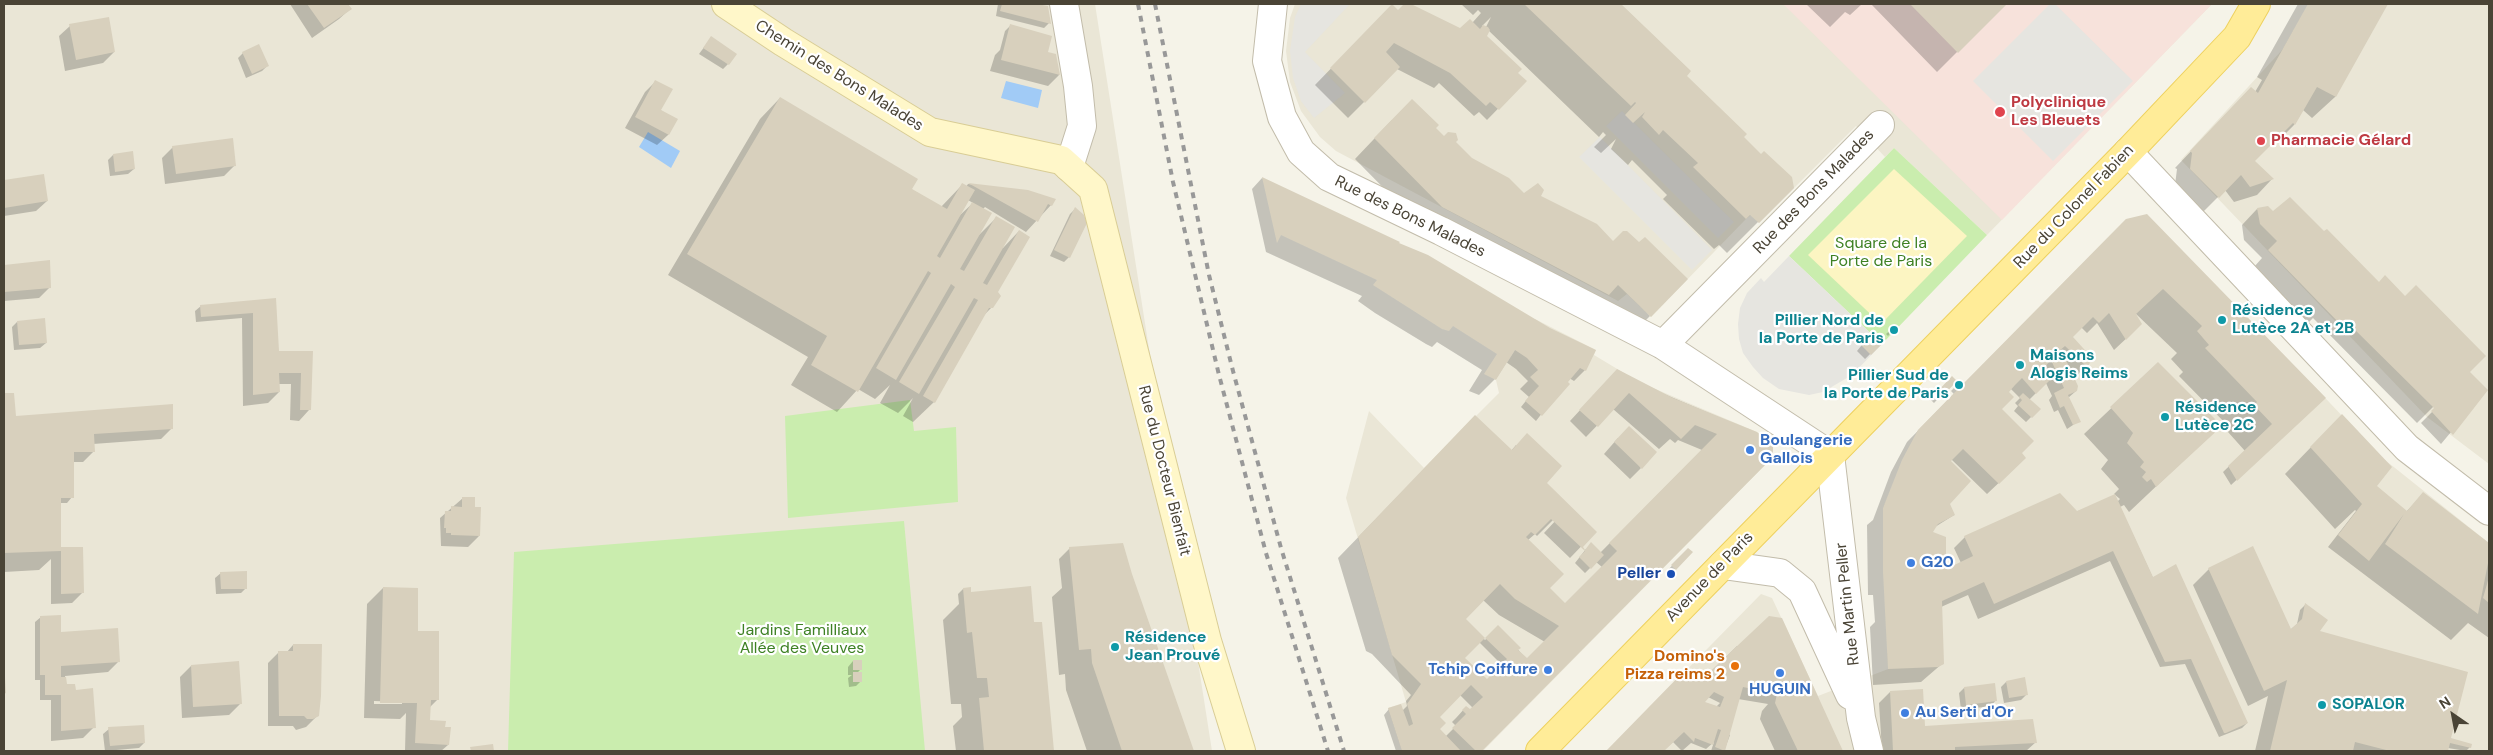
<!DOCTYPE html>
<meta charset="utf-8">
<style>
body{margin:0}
#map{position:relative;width:2493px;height:755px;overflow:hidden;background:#f5f3e8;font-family:"DM Sans",sans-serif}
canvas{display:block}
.frame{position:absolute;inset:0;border:5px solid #4a4436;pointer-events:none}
.north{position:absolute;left:2428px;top:690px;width:50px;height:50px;-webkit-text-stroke:4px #fff;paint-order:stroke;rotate:327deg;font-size:14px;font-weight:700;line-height:20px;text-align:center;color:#4a4436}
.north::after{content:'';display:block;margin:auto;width:18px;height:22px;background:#4a4436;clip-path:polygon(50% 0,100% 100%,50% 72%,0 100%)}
</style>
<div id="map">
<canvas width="2493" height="755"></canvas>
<div class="frame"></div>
<div class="north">N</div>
</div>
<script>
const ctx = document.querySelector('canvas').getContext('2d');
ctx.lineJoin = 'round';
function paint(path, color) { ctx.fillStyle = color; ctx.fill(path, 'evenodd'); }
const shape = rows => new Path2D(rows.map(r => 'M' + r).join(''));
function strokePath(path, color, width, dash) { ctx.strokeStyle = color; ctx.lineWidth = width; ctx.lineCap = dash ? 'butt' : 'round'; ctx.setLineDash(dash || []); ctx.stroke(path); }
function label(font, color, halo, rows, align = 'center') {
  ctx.font = font + ' "DM Sans",sans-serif'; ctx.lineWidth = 4.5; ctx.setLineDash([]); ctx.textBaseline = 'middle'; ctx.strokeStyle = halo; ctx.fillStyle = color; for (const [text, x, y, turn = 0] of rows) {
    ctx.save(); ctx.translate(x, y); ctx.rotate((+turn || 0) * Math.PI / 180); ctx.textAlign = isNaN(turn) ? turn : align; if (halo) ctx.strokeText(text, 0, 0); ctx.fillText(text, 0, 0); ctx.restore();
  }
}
paint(shape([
 [4,4,1095,4,1212,751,4,751],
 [1295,4,2212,4,1987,235,1894,148,1885,157,1856,126,1759,223,1751,215,1746,219,1651,317,1627,294,1618,301,1336,151,1320,137,1301,111,1290,82,1286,51,1290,18],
 [2309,4,2489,4,2489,464,2427,417,2181,160,2282,50],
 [2126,219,2313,385,2380,456,2489,543,2489,751,1607,751,1761,594,1772,598,1818,696,1888,669,1883,508,1918,430],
 [1535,319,1596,350,1594,355,1639,382,1757,432,1773,447,1766,464,1483,751,1402,751,1388,708,1406,702,1346,498,1369,411,1424,468,1499,393,1496,380]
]), '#eae6d6');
paint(shape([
 [1783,4,2212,4,2002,220]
]), '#f7e2db');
paint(shape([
 [1894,148,1987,235,1882,344,1789,256],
 [910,400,914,431,956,427,958,502,788,518,785,416],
 [904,521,925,751,508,751,514,552]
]), '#caedae');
paint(shape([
 [1894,169,1967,236,1881,324,1808,255]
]), '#fcf5c2');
paint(shape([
 [1301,4,1350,4,1305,52,1345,93,1314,118,1301,101,1293,78,1290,51,1295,17],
 [2050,4,2055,4,2133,81,2053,161,1973,81],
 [1622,111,1734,222,1718,238,1606,126],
 [1600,137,1712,250,1692,270,1579,157],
 [1789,256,1882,344,1852,375,1823,392,1809,395,1779,389,1763,378,1753,367,1743,353,1739,339,1738,324,1740,308,1747,293,1761,278,1764,282]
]), '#e6e5e0');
paint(shape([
 [1006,81,1042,90,1038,108,1001,98],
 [648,132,680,151,671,168,639,147]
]), '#a1cbf6');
paint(shape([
 [290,4,347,4,350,9,339,19,312,38],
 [998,4,1031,4,1047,7,1049,23,1044,28,996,16],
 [1405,4,1434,17,1457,40,1481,13,1478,10,1473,15,1461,4,1620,4,1690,71,1685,76,1792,188,1727,253,1719,245,1714,249,1663,199,1667,195,1632,160,1628,165,1611,149,1616,139,1601,153,1594,147,1606,135,1603,132,1599,137,1487,29,1478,43,1525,81,1487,120,1479,112,1474,116,1439,83,1434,88,1397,69,1348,118,1315,85,1376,22,1398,11],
 [1491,17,1486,27,1482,26],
 [1806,4,1862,4,1850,15,1845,12,1830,27],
 [1871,4,2005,4,1937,72],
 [2298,4,2387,4,2335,97,2312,118,2303,110,2294,125,2284,135,2281,133,2254,161,2272,179,2257,195,2234,202,2225,190,2202,213,2175,185,2177,169,2175,168,2235,105,2255,92,2262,80,2257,77],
 [1011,25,1046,53,1055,55,1059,75,1048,86,990,71,995,55,1000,50,1005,31],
 [70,26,114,52,103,63,65,71,59,36],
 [711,38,728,64,723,69,699,54],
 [243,53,267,66,262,71,246,78,238,58],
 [656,81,660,110,676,119,668,135,657,145,625,128,645,92],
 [780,98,911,189,941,207,962,185,966,187,968,184,1027,191,1051,205,1026,232,985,207,982,210,979,235,996,218,1003,248,1019,231,992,307,982,317,934,402,913,422,903,416,913,398,898,413,880,403,890,385,875,399,858,389,837,412,791,385,808,357,668,275,760,119],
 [968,200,973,203,959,216],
 [1392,120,1454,142,1471,159,1522,193,1540,197,1650,316,1630,336,1422,227,1355,159],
 [173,147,235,165,224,176,165,184,162,158],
 [113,155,134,169,128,174,110,176,108,160],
 [43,176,47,201,36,211,4,216,4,182],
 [1262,178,1585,370,1574,381,1569,378,1536,421,1521,407,1529,397,1520,389,1528,381,1516,369,1506,362,1495,379,1479,395,1469,391,1482,370,1437,342,1432,347,1426,344,1375,313,1358,301,1362,296,1266,252,1252,189],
 [1075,209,1069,257,1064,262,1050,256,1070,214],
 [2257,209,2405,298,2484,356,2417,423,2313,318,2308,323,2254,267,2262,258,2244,240,2242,225],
 [2127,221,2311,385,2259,459,2231,485,2223,472,2245,451,2228,432,2231,429,2179,376,2183,372,2171,359,2177,353,2135,313,2130,335,2114,350,2097,323,2087,333,2081,327,2071,337,2086,366,2075,377,2070,372,2076,391,2068,398,2079,421,2067,429,2058,410,2054,412,2049,400,2052,396,2046,383,2029,400,2039,409,2026,422,2014,411,2018,406,2015,403,2020,398,2010,388,2000,409,2020,453,2025,458,1987,494,1951,459,1949,461,1949,504,1954,515,1935,527,1932,532,1945,571,1961,563,1954,548,1965,537,2117,502,2120,499,2114,494,2119,489,2101,469,2108,460,2084,434,2158,364,2220,426,2129,512,2124,505,2120,507,2153,578,2247,723,2242,728,2219,737,2185,664,2160,667,2110,561,1978,619,1968,595,1941,607,1943,663,1921,682,1873,685,1870,627,1875,622,1873,595,1868,595,1867,525,1873,520,1891,472,1907,442,1954,394,1951,391,1959,383,1962,386],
 [49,261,50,287,39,298,4,301,4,266],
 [275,299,277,352,312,352,309,410,299,421,290,420,291,384,279,384,279,392,268,403,243,406,242,318,196,322,195,311,201,306],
 [17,322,46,343,40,348,14,350,12,327],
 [1894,327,1895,328,1888,336,1886,334],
 [1866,340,1880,344,1865,359,1857,351],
 [2470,374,2486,390,2441,444,2421,423],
 [1952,378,1955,381,1934,403,1931,400],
 [1606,382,1638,383,1756,433,1568,662,1480,751,1396,751,1384,715,1389,709,1402,711,1407,706,1406,701,1411,695,1372,654,1366,651,1338,558,1404,490,1511,451,1516,445,1545,484,1595,532,1570,558,1544,533,1558,518,1556,517,1537,536,1535,534,1528,540,1548,588,1565,605,1602,567,1596,562,1585,573,1575,563,1586,549,1600,553,1702,450,1678,440,1675,443,1670,439,1659,449,1613,409,1586,437,1570,421],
 [1483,600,1499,615,1545,642,1527,660,1498,627,1485,640,1464,619],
 [1479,642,1502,665,1487,680,1464,658],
 [1460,695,1473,708,1470,711,1466,707,1456,718,1452,722,1456,726,1445,737,1438,729,1438,717],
 [13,394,15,417,172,428,161,439,93,444,94,451,83,462,72,462,72,497,67,503,60,503,60,550,62,549,83,592,72,603,51,604,51,559,39,570,4,572,4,395],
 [1618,438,1641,468,1630,479,1604,454],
 [2316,442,2372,490,2406,512,2423,494,2489,544,2488,560,2489,558,2489,638,2468,623,2451,640,2328,547,2356,511,2355,510,2335,529,2285,474],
 [463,498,479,536,468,547,441,546,440,518],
 [1070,548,1123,551,1193,751,1087,751,1066,690,1065,674,1059,675,1052,597,1062,588,1059,559],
 [1688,549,1691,552,1670,574,1667,571],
 [2209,569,2290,630,2297,624,2300,610,2305,605,2318,632,2450,739,2470,747,2466,751,2448,748,2447,751,2255,751,2268,696,2248,706,2193,585],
 [221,573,246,588,241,593,216,594,215,578],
 [383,588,416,635,438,699,429,708,429,721,448,745,441,751,405,751,406,713,400,719,364,718,367,604],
 [374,701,402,702,402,704,374,704],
 [963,589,1033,624,1040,623,1053,751,956,751,953,726,962,717,961,704,951,704,943,620,959,604,958,594],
 [41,617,60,635,118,662,108,672,65,676,66,686,94,727,83,738,51,741,51,700,40,700,40,680,35,680,35,622],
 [1781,619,1841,751,1775,751,1760,719,1762,711,1768,704,1738,699,1727,733,1730,735,1724,751,1711,751,1714,742,1706,749,1691,743,1682,751,1673,742,1663,751,1607,751,1688,669,1701,682,1737,646,1739,647],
 [1708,697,1720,703,1716,707,1703,703],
 [293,645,317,716,306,727,296,730,293,726,268,726,268,663,279,652,287,652],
 [853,661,860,670,857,673,861,681,856,686,849,687,848,678,852,675,848,675,848,667],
 [191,666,240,704,229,715,182,718,180,677],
 [2006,682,2026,695,2021,700,2004,703,2001,687],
 [1964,688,1996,700,1991,706,1961,710,1959,693],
 [1890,692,1924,729,2036,742,2026,751,1882,751,1879,703],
 [109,729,144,743,139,748,105,751,103,734]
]), '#0003');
paint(shape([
 [307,4,348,4,352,9,324,28],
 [1002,4,1037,4,1048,6,1051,24,1000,11],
 [1392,4,1398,10,1404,4,1411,4,1460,28,1470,19,1480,29,1483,25,1488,27,1490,30,1487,36,1522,69,1518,73,1527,81,1499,110,1490,102,1486,106,1450,73,1394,43,1386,52,1400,67,1365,103,1330,68],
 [1524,4,1621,4,1691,71,1687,76,1747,134,1744,137,1761,154,1764,151,1792,177,1794,188,1759,223,1750,215,1746,219,1693,167,1698,163,1663,130,1659,135,1642,117,1645,112,1633,123,1625,115,1636,103,1635,102,1631,106],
 [1910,4,2007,4,1958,53],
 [2308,4,2388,4,2336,97,2317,87,2295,125,2293,123,2255,161,2274,179,2250,187,2241,175,2219,198,2190,169,2192,153,2190,151,2251,87,2258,93],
 [109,17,115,52,76,60,69,24],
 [1010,24,1052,36,1048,52,1056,54,1060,75,1001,60],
 [711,36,737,54,729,65,703,48],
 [259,44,269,66,252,74,242,52],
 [655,80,673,89,661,110,678,119,669,135,635,117],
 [780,97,918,179,912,189,947,209,962,183,975,190,937,256,940,258,972,202,992,213,960,269,964,271,996,216,1015,227,983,283,987,285,1019,230,1030,237,998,292,1001,296,993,308,989,308,935,403,923,396,978,300,974,298,919,394,899,382,955,287,951,284,896,380,876,368,931,273,928,271,858,392,811,365,827,336,687,254],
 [1412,99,1439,125,1436,128,1444,136,1448,132,1456,133,1458,140,1456,142,1472,158,1509,178,1524,193,1538,183,1544,190,1541,196,1597,224,1613,241,1623,231,1627,231,1639,242,1645,237,1688,279,1651,317,1618,285,1609,295,1442,207,1374,138],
 [233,138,236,166,176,174,172,146],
 [133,151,135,169,115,172,113,154],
 [44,174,48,201,4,208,4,180],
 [1262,177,1400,242,1399,243,1428,255,1550,328,1596,350,1586,371,1580,368,1568,382,1570,384,1542,416,1525,401,1539,386,1530,377,1538,370,1527,358,1515,350,1496,380,1484,374,1497,354,1453,326,1449,331,1442,329,1373,285,1377,280,1281,235,1277,243],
 [968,183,1028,190,1056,199,1052,206,1048,204,1038,222],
 [2290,197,2324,231,2327,229,2379,282,2385,275,2405,296,2416,285,2486,356,2470,372,2488,390,2453,435,2431,411,2434,408,2346,321,2342,326,2268,250,2277,241,2260,224,2257,208,2268,206,2273,211],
 [1075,207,1084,215,1087,223,1070,258,1054,250],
 [2147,214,2326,398,2237,481,2228,466,2272,424,2254,405,2257,402,2205,348,2209,345,2197,331,2202,326,2163,289,2136,314,2142,324,2126,340,2109,313,2099,323,2093,317,2073,337,2093,359,2087,367,2065,346,2058,352,2066,360,2078,386,2077,391,2068,395,2081,422,2073,425,2064,406,2060,408,2054,393,2064,388,2051,360,2042,370,2051,379,2036,394,2022,378,2015,385,2009,392,2014,397,2002,409,2034,441,2022,453,2026,458,1999,484,1963,449,1951,461,1971,481,1950,504,1955,515,1938,524,1933,532,1946,537,1946,569,1973,556,1964,536,2060,493,2077,511,2115,494,2153,577,2176,564,2248,723,2226,733,2224,733,2191,659,2165,662,2113,551,1994,604,1984,582,1942,601,1944,664,1938,667,1888,669,1883,571,1883,508,1902,460,1918,430,1959,388,1956,385,1959,381,1962,385,2126,219],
 [50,260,51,288,4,292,4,265],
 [276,298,279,351,313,351,311,410,300,410,301,373,279,373,280,392,253,395,253,313,201,317,200,305],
 [45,318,47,343,19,345,17,321],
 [1871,334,1882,344,1871,355,1861,345],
 [2158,362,2222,426,2156,487,2151,479,2147,482,2142,477,2146,472,2140,467,2144,462,2127,443,2133,433,2110,407],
 [1617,369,1673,398,1757,432,1773,447,1773,457,1482,751,1476,751,1452,728,1466,714,1462,710,1466,706,1470,709,1483,697,1471,685,1440,717,1446,723,1440,729,1461,751,1402,751,1388,708,1401,704,1409,726,1413,724,1407,704,1421,684,1392,655,1358,537,1475,415,1512,450,1527,433,1562,466,1547,483,1597,532,1583,547,1585,550,1591,542,1604,555,1591,569,1579,557,1585,551,1551,519,1535,535,1531,532,1526,537,1564,574,1550,588,1565,603,1617,551,1609,543,1717,434,1695,425,1681,439,1629,393,1598,427,1579,410],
 [1500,584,1515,599,1559,626,1527,658,1518,650,1521,648,1498,625,1485,638,1466,619],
 [1485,638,1507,659,1487,679,1465,658],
 [1952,376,1957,381,1940,399,1935,394],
 [4,393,14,393,16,416,173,404,173,429,94,434,95,452,74,452,74,498,61,498,61,547,83,547,84,593,61,594,61,551,4,553],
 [2023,393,2041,409,2032,418,2018,405,2022,400,2019,397],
 [2342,414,2392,467,2377,486,2407,511,2423,492,2489,543,2489,558,2478,614,2385,544,2404,514,2369,561,2338,535,2362,504,2310,447],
 [1629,426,1657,452,1642,469,1614,442],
 [462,497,475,497,475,507,481,507,480,536,451,535,451,533,446,533,446,528,444,528,445,511,451,511,451,506,462,507],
 [1123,543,1132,574,1194,751,1122,751,1092,663,1091,649,1079,650,1069,547],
 [2253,546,2291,629,2302,619,2305,603,2328,620,2320,631,2468,672,2451,738,2472,744,2471,748,2450,743,2448,751,2390,751,2355,742,2353,751,2270,751,2287,680,2264,691,2208,568],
 [1688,548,1693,552,1676,570,1671,565],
 [247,571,247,589,221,589,220,572],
 [2489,577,2489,603,2483,598],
 [1031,586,1034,622,1042,622,1054,751,984,751,979,698,989,697,987,678,977,678,972,632,967,633,963,588,971,587,971,592],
 [383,587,418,588,418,631,439,631,439,700,431,700,430,720,446,721,445,727,451,727,449,745,415,743,417,703,380,703],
 [61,615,61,632,118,628,120,662,61,666,61,677,66,677,67,684,75,684,76,690,93,688,96,728,61,731,61,695,45,695,45,675,40,675,40,616],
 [1769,616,1782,618,1843,751,1798,751,1775,703,1777,694,1743,687,1725,751,1715,747,1721,730,1718,729,1713,745,1695,738,1694,742,1684,732,1664,751,1606,751,1688,667,1701,680],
 [1714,692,1724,697,1720,707,1705,702],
 [293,644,322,644,321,696,319,716,313,719,307,719,304,716,279,716,278,651,293,651],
 [853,660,862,660,862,670,853,670],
 [239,661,242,704,193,707,191,665],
 [4,662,6,693,4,694],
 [853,672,862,672,862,682,853,682],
 [2025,677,2028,695,2009,698,2006,681],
 [1995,683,1997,701,1966,705,1964,687],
 [1923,689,1925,726,2033,719,2037,743,1955,747,1955,751,1893,751,1890,691],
 [144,725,145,743,110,746,108,727],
 [493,744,494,751,471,751,470,747]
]), '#d8d0bd');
const street = shape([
 [1064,4,1078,86,1082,126,1069,167],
 [1273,4,1267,61,1282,117,1301,152,1329,177,1441,231,1663,345,1830,455,1861,718,1869,751],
 [2128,152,2407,448,2489,511],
 [1663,345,1880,125],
 [1723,565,1780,573,1802,591,1850,695]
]);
const secondary = shape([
 [726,4,783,42,930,132,1061,160,1093,189,1207,641,1241,751]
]);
const primary = shape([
 [1540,751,2128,152,2237,37,2256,4]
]);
strokePath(street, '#c2bcaa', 30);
strokePath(secondary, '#d9cd95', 30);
strokePath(primary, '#eed15e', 30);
strokePath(street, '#fff', 28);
strokePath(secondary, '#fff7c9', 28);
strokePath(primary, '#ffec98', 28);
strokePath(shape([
 [1138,4,1173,182,1219,375,1266,553,1328,751],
 [1155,4,1209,275,1233,371,1281,548,1344,751]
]), '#989898', 4, [6, 6]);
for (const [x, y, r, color] of [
 [2000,112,6,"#e0444e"],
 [2261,141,5,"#e0444e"],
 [2222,320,5,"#0f9aa8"],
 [1894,330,5,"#0f9aa8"],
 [2020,365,5,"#0f9aa8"],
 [1959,385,5,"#0f9aa8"],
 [2165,417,5,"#0f9aa8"],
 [1750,450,5,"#3f7fe0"],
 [1911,563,5,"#3f7fe0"],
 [1671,574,5,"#1a4fb4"],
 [1115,647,5,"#0f9aa8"],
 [1735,666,5,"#e8710a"],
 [1548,670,5,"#3f7fe0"],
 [1780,673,5,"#3f7fe0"],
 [2322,705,5,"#0f9aa8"],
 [1905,713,5,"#3f7fe0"]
]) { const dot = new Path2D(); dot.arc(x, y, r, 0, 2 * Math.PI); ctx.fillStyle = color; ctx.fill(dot); strokePath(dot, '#fff', 2); }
label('16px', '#4a4436', '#fff', [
 ["Chemin des Bons Malades",839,76,32],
 ["Rue des Bons Malades",1814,192,-46],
 ["Rue du Colonel Fabien",2074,207,-46],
 ["Rue des Bons Malades",1410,217,26],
 ["Rue du Docteur Bienfait",1164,471,76],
 ["Avenue de Paris",1710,577,-46],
 ["Rue Martin Peller",1848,604,-96]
]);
label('bold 16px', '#be3a42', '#fff', [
 ["Polyclinique",2011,103],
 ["Les Bleuets",2011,121],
 ["Pharmacie Gélard",2271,141]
], 'left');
label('16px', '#3e8124', '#fff', [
 ["Square de la",1881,244],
 ["Porte de Paris",1881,262],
 ["Jardins Familliaux",802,631],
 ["Allée des Veuves",802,649]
]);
label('bold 16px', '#0d838f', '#fff', [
 ["Résidence",2232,311],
 ["Lutèce 2A et 2B",2232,329],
 ["Pillier Nord de",1884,321,"right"],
 ["la Porte de Paris",1884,339,"right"],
 ["Maisons",2030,356],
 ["Alogis Reims",2030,374],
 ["Pillier Sud de",1949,376,"right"],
 ["la Porte de Paris",1949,394,"right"],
 ["Résidence",2175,408],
 ["Lutèce 2C",2175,426],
 ["Résidence",1125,638],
 ["Jean Prouvé",1125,656],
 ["SOPALOR",2332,705]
], 'left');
label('bold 16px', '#366cbe', '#fff', [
 ["Boulangerie",1760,441],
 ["Gallois",1760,459],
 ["G20",1921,563],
 ["Tchip Coiffure",1538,670,"right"],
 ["HUGUIN",1780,690,"center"],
 ["Au Serti d'Or",1915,713]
], 'left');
label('bold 16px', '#164399', '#fff', [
 ["Peller",1661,574]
], 'right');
label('bold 16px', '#c56008', '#fff', [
 ["Domino's",1725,657],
 ["Pizza reims 2",1725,675]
], 'right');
</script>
